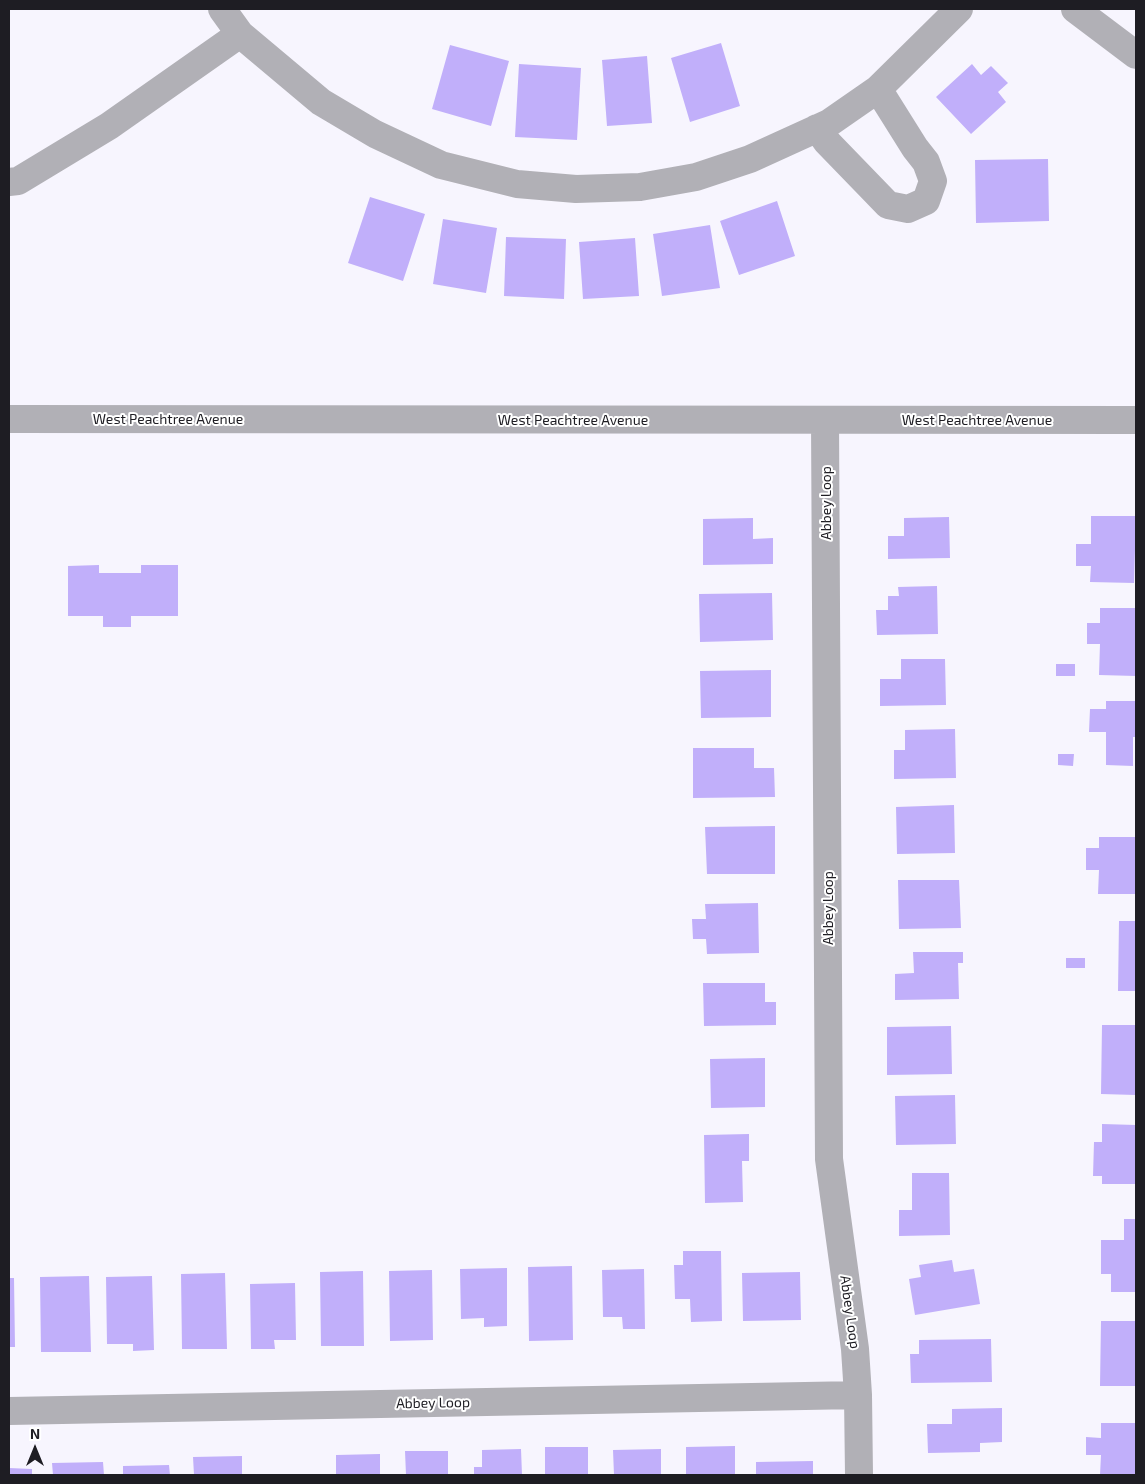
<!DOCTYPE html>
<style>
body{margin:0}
#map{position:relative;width:1145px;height:1484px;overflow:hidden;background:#f7f5fe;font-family:"Exo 2",sans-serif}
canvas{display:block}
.frame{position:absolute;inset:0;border:10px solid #1e1d23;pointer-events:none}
.north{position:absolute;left:10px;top:1424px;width:50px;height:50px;-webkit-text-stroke:4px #fff;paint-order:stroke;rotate:0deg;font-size:14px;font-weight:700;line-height:20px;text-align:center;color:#1e1d23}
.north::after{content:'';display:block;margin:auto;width:18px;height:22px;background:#1e1d23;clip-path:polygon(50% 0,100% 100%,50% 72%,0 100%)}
</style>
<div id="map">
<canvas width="1145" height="1484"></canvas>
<div class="frame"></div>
<div class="north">N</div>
</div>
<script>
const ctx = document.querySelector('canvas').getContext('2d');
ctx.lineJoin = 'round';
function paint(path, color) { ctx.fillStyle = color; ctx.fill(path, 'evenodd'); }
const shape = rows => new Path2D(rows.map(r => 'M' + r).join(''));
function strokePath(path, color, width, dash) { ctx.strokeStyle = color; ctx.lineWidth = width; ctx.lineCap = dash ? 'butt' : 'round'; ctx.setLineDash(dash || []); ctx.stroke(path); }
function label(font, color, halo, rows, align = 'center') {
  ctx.font = font + ' "Exo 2",sans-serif'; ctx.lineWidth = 4; ctx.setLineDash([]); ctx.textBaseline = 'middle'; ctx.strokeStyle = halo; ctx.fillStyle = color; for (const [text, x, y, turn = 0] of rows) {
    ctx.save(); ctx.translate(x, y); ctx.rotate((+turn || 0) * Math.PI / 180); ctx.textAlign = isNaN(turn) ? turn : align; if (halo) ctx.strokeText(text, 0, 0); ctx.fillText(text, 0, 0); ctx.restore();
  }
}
paint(shape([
 [721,43,740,106,690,122,671,58],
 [450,45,509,61,491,126,432,109],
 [647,56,652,123,607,126,602,60],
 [519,64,581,68,577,140,515,137],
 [972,64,981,75,991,66,1008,83,998,92,1006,102,971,134,936,97],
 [1048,159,1049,221,976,223,975,160],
 [370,197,425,214,403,281,348,263],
 [777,201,795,256,739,275,720,221],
 [443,219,497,228,486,293,433,284],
 [710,225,720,288,662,296,653,234],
 [506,237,566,239,564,299,504,296],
 [635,238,639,296,583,299,579,242],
 [1091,516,1136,516,1134,583,1090,582,1091,566,1076,566,1076,544,1091,544],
 [949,517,950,558,888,559,888,536,904,536,904,518],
 [753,518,753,539,773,538,773,564,703,565,703,519],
 [99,565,99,573,141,573,141,565,178,565,178,616,131,616,131,627,103,627,103,616,68,616,68,566],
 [937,586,938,634,877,635,876,610,888,610,888,596,899,596,898,587],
 [772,593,773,640,700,642,699,594],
 [1100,608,1136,608,1136,676,1099,675,1100,644,1087,644,1087,623,1100,623],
 [901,659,945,659,946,705,880,706,880,679,901,679],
 [1056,664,1075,664,1075,676,1056,676],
 [771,670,771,717,701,718,700,671],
 [1106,701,1136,701,1136,737,1133,737,1133,766,1106,765,1106,732,1089,732,1090,709,1106,709],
 [955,729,956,778,894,779,894,750,905,750,905,730],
 [693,748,754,748,754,768,774,768,775,797,693,798],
 [1058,754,1074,754,1073,766,1058,765],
 [954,805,955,853,897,854,896,807],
 [775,826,775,874,707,874,705,827],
 [1099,837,1136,837,1136,894,1098,894,1099,870,1086,870,1086,848,1099,848],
 [898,880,959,880,961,928,899,929],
 [758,903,759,953,707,954,706,939,693,939,692,919,706,919,705,904],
 [1119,921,1136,921,1136,991,1118,991],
 [913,952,963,952,963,963,958,963,959,999,895,1000,895,974,914,973],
 [1066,958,1085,958,1085,968,1066,968],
 [703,983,765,983,765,1002,776,1002,776,1025,704,1026],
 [1102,1025,1136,1025,1136,1095,1101,1094],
 [951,1026,952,1074,887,1075,887,1027],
 [765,1058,765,1107,711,1108,710,1059],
 [955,1095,956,1144,896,1145,895,1096],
 [1102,1124,1136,1125,1136,1184,1102,1184,1102,1176,1093,1176,1094,1142,1102,1142],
 [749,1134,749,1161,742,1161,743,1202,705,1203,704,1135],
 [912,1173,949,1173,950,1235,899,1236,899,1210,912,1210],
 [1124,1219,1136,1219,1136,1292,1111,1292,1111,1274,1101,1274,1101,1240,1124,1240],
 [683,1251,721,1251,722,1321,691,1322,690,1299,675,1299,674,1265,683,1265],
 [952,1260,954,1272,974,1269,980,1304,915,1315,909,1279,921,1277,919,1265],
 [572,1266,573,1340,529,1341,528,1267],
 [507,1268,507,1326,484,1327,484,1318,461,1319,460,1269],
 [644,1269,645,1329,623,1329,622,1317,603,1317,602,1270],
 [432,1270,433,1340,390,1341,389,1271],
 [363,1271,364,1346,321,1346,320,1272],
 [800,1272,801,1320,743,1321,742,1273],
 [225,1273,227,1349,182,1349,181,1274],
 [89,1276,91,1352,41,1352,40,1277],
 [152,1276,154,1350,133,1351,133,1344,107,1344,106,1277],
 [9,1278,14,1278,15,1347,9,1347],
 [295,1283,296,1340,274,1340,275,1349,251,1349,250,1284],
 [1101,1321,1136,1321,1136,1386,1100,1386],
 [991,1339,992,1382,911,1383,910,1354,919,1354,919,1340],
 [1002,1408,1002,1442,980,1443,980,1452,928,1453,927,1424,952,1424,952,1409],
 [1101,1423,1136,1423,1136,1475,1100,1475,1101,1455,1086,1455,1086,1437,1101,1438],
 [735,1446,735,1475,686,1475,686,1447],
 [545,1447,588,1447,588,1475,545,1475],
 [521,1449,522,1475,474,1475,474,1467,482,1467,482,1450],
 [661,1449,661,1475,614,1475,613,1450],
 [405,1451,448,1451,448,1475,406,1475],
 [380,1454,380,1475,336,1475,336,1455],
 [242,1456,242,1475,194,1475,193,1457],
 [813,1461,813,1475,756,1475,756,1462],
 [103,1462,104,1475,53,1475,52,1463],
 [169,1465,170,1475,123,1475,123,1466],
 [9,1468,32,1469,32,1475,9,1475]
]), '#c1affa');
strokePath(shape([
 [1075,9,1136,55],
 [240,34,321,102,375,134,441,165,517,184,576,189,640,187,696,177,750,159,829,123,878,89,959,9],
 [817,128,827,142,888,205,908,209,926,201,933,181,926,162,915,148,878,89],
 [9,182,18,181,109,126,240,34,222,9],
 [9,419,1136,420],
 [825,420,829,1159,855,1349,858,1395,859,1475],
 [9,1411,858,1395]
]), '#b1b0b6', 28);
label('14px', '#1e1d23', '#fff', [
 ["West Peachtree Avenue",168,419],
 ["West Peachtree Avenue",573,420],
 ["West Peachtree Avenue",977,420],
 ["Abbey Loop",826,503,-90],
 ["Abbey Loop",828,908,-90],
 ["Abbey Loop",850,1312,82],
 ["Abbey Loop",433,1403,-1]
]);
</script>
